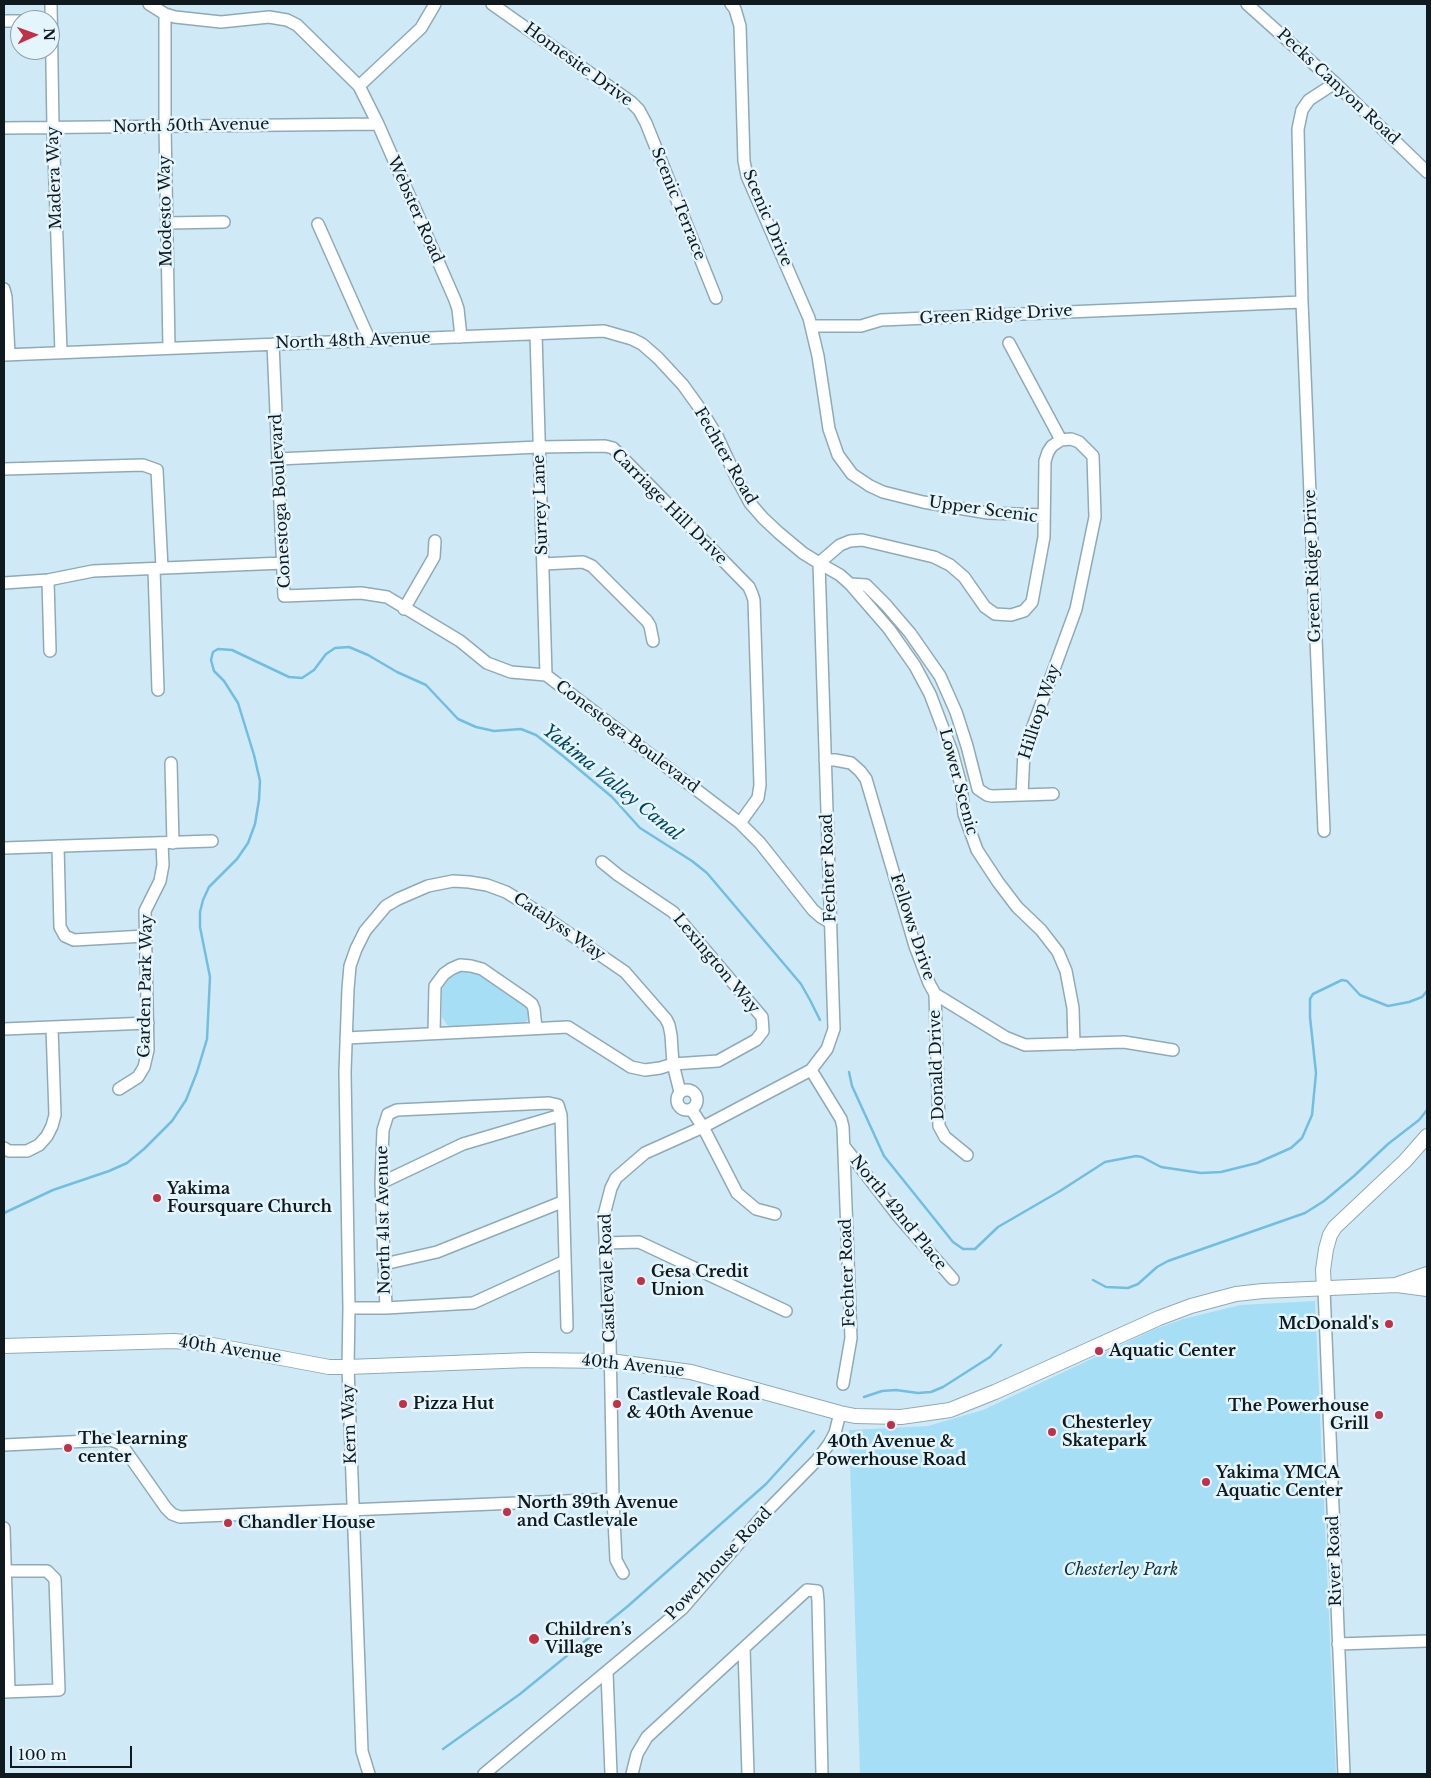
<!DOCTYPE html>
<meta charset="utf-8">
<style>
body{margin:0}
#map{position:relative;width:1431px;height:1778px;overflow:hidden;background:#cfeaf6;font-family:"Libre Baskerville",serif}
canvas{display:block}
.frame{position:absolute;inset:0;border:5px solid #101a1e;pointer-events:none}
.north{position:absolute;left:10px;top:10px;width:50px;height:50px;box-sizing:border-box;background:#e5f5fc;border:1px solid #909da3;border-radius:50%;rotate:88deg;font-size:14px;font-weight:700;line-height:20px;text-align:center;color:#101a1e}
.north::after{content:'';display:block;margin:auto;width:18px;height:22px;background:#c13047;clip-path:polygon(50% 0,100% 100%,50% 72%,0 100%)}
.scale{position:absolute;left:10px;top:1746px;width:122px;height:22px;box-sizing:border-box;border:2px solid #101a1e;border-top:0;padding-left:6px;font-size:15px;line-height:18px;white-space:nowrap;color:#101a1e;-webkit-text-stroke:4px #e5f5fc;paint-order:stroke}
</style>
<div id="map">
<canvas width="1431" height="1778"></canvas>
<div class="frame"></div>
<div class="north">N</div>
<div class="scale">100 m</div>
</div>
<script>
const ctx = document.querySelector('canvas').getContext('2d');
ctx.lineJoin = 'round';
function paint(path, color) { ctx.fillStyle = color; ctx.fill(path, 'evenodd'); }
const shape = rows => new Path2D(rows.map(r => 'M' + r).join(''));
function strokePath(path, color, width, dash) { ctx.strokeStyle = color; ctx.lineWidth = width; ctx.lineCap = dash ? 'butt' : 'round'; ctx.setLineDash(dash || []); ctx.stroke(path); }
function label(font, color, halo, rows, align = 'center') {
  ctx.font = font + ' "Libre Baskerville",serif'; ctx.lineWidth = 5; ctx.setLineDash([]); ctx.textBaseline = 'middle'; ctx.strokeStyle = halo; ctx.fillStyle = color; for (const [text, x, y, turn = 0] of rows) {
    ctx.save(); ctx.translate(x, y); ctx.rotate((+turn || 0) * Math.PI / 180); ctx.textAlign = isNaN(turn) ? turn : align; if (halo) ctx.strokeText(text, 0, 0); ctx.fillText(text, 0, 0); ctx.restore();
  }
}
paint(shape([
 [462,971,473,972,478,974,526,1006,529,1012,528,1020,523,1024,453,1027,447,1025,442,1017,442,989,451,976],
 [1315,1301,1336,1774,860,1774,849,1430,928,1426,983,1410,1155,1329,1183,1319,1240,1305]
]), '#a6def6');
strokePath(shape([
 [849,1072,852,1086,884,1156,953,1242,963,1249,975,1249,998,1227,1060,1191,1105,1162,1136,1156,1142,1157,1161,1167,1201,1173,1221,1172,1257,1163,1291,1148,1302,1138,1312,1115,1316,1073,1310,1017,1310,999,1313,994,1342,980,1347,981,1360,995,1388,1006,1409,1002,1422,997,1427,991],
 [4,1213,53,1190,109,1171,127,1163,144,1149,172,1121,186,1100,197,1072,207,1039,210,977,200,927,200,912,203,900,209,887,237,859,248,843,255,824,259,800,260,781,254,755,238,703,224,681,214,671,211,660,213,652,218,649,232,650,289,677,302,678,314,670,326,654,335,648,349,647,368,655,397,672,426,685,458,719,476,727,494,731,521,729,536,735,563,756,612,797,640,828,692,861,707,873,801,984,810,1000,820,1020],
 [1093,1280,1106,1287,1128,1288,1138,1284,1157,1267,1168,1261,1305,1213,1324,1201,1354,1176,1388,1144,1419,1120,1427,1110],
 [864,1397,882,1391,896,1390,918,1393,931,1392,943,1387,990,1357,1001,1345],
 [443,1749,520,1694,628,1606,766,1484,814,1431]
]), '#73bede', 2.5);
const minor = shape([
 [51,4,53,127,61,352],
 [149,4,165,14,175,17,221,22,269,17,287,20,297,25,359,86,378,124,455,300,458,309,461,337],
 [492,4,631,102,639,110,646,123,716,298],
 [731,4,735,9,740,26,744,161,747,176,809,318,818,356,829,429,838,455,852,474,870,486,883,492,923,502,988,513,1044,515],
 [1247,4,1335,83,1427,172],
 [165,14,165,126,169,348],
 [4,21,20,21],
 [359,86,421,28,435,4],
 [4,128,378,124],
 [167,223,224,222],
 [318,224,370,341],
 [4,289,6,297,9,354],
 [811,326,861,326,881,320,1302,302],
 [536,334,546,675],
 [1009,343,1061,440],
 [273,344,284,596,361,593,387,597,460,641,487,663,511,672,546,675,740,823,760,843,813,910,821,917,831,923],
 [4,355,604,331,632,339,642,344,658,358,683,385,701,410,717,436,737,479,750,503,763,518,779,533,803,553,819,563,834,1029,827,1049,811,1070,703,1127,645,1153,616,1178,611,1188,604,1215,610,1342,613,1499,616,1560,623,1573],
 [278,459,539,447,605,446,613,448,749,587,752,594,754,600,760,785,758,798,740,823],
 [4,469,143,465,157,470,162,568],
 [543,564,583,562,592,566,647,621,650,626,653,641],
 [154,569,158,690],
 [48,580,50,651],
 [4,583,48,580,93,571,283,563],
 [850,584,866,585,886,605,910,633,940,676,956,712,967,746,978,789,987,795,992,796,1053,794],
 [404,609,434,557,435,541],
 [825,760,835,760,851,763,860,771,866,779,915,946,929,983,935,994,1005,1037,1025,1045,1124,1042,1173,1050],
 [171,763,173,843],
 [1022,795,1024,751,1076,609,1095,517,1093,456,1079,442,1071,439,1061,440,1052,446,1048,452,1045,461,1044,537,1032,602,1024,611,1011,615,995,614,985,607,964,577,950,565,934,557,862,540,850,541,840,545,819,563,840,575,850,584,889,629,915,666,930,694,952,752,961,785,964,814,977,850,998,882,1017,907,1041,930,1058,952,1066,971,1073,1008,1074,1044],
 [1324,831,1302,302,1298,129,1302,110,1309,100,1335,83],
 [58,846,60,927,65,936,74,940,145,936],
 [4,848,212,841],
 [935,994,939,1126,945,1137,967,1155],
 [4,1029,148,1023],
 [434,1033,435,986,444,974,451,969,460,965,471,966,482,969,527,1000,532,1004,534,1009,536,1028],
 [346,1038,568,1027,631,1067,645,1070,660,1068,673,1064,718,1061,756,1040,763,1031,762,1017,673,912,618,875,602,862],
 [811,1070,841,1119,843,1127,851,1338,843,1384],
 [119,1089,138,1077,144,1067,148,1050,145,911,160,881,163,865,162,843],
 '677 1100a10 10 0 1 1 20 0a10 10 0 1 1-20 0Z',
 [691,1109,703,1127,737,1193,756,1209,775,1214],
 [844,1146,898,1216,953,1279],
 [4,1148,9,1151,27,1151,39,1145,47,1136,52,1126,55,1115,52,1027],
 [381,1183,463,1144,561,1115],
 [605,1243,639,1242,786,1311],
 [384,1264,437,1252,562,1202],
 [1324,1289,1344,1774],
 [349,1308,386,1308,473,1303,565,1261],
 [386,1308,381,1183,383,1130,388,1114,397,1110,549,1103,558,1105,561,1115,567,1327],
 [4,1445,111,1440,121,1444,166,1508,172,1514,180,1517,613,1499],
 [4,1528,9,1691],
 [1338,1644,1427,1641],
 [744,1648,748,1774],
 [607,1672,611,1774],
 [4,1692,59,1690,55,1579,47,1571,6,1571],
 [369,1774,362,1751,348,1367,349,1308,345,1072,348,989,350,966,356,949,365,931,386,906,398,899,428,886,453,881,469,882,487,885,506,892,532,908,625,972,666,1019,669,1025,671,1035,673,1064,680,1092],
 [484,1774,683,1608,766,1512,817,1460,829,1444,835,1433,840,1413],
 [632,1774,637,1754,647,1737,807,1590,817,1591,818,1601,822,1774]
]);
const major = shape([
 [1398,1284,1427,1274],
 [1324,1289,1323,1270,1326,1249,1330,1235,1335,1227,1405,1161,1427,1136],
 [4,1346,174,1341,207,1344,329,1367,348,1367,529,1360,610,1361,691,1372,840,1413,855,1416,901,1417,950,1410,995,1392,1159,1318,1191,1306,1236,1294,1263,1291,1397,1285,1427,1289]
]);
strokePath(minor, '#90aab5', 14);
strokePath(major, '#90aab5', 16);
strokePath(minor, '#fff', 11);
strokePath(major, '#fff', 14);
for (const [x, y, r, color] of [
 [157,1198,5,"#c13047"],
 [641,1281,5,"#c13047"],
 [1389,1324,5,"#c13047"],
 [1099,1351,5,"#c13047"],
 [403,1404,5,"#c13047"],
 [617,1404,5,"#c13047"],
 [1379,1415,5,"#c13047"],
 [891,1425,5,"#c13047"],
 [1052,1432,5,"#c13047"],
 [68,1448,5,"#c13047"],
 [1206,1482,5,"#c13047"],
 [507,1512,5,"#c13047"],
 [228,1523,5,"#c13047"],
 [534,1639,6,"#c13047"]
]) { const dot = new Path2D(); dot.arc(x, y, r, 0, 2 * Math.PI); ctx.fillStyle = color; ctx.fill(dot); strokePath(dot, '#e5f5fc', 2); }
label('16px', '#101a1e', '#e5f5fc', [
 ["Homesite Drive",578,65,36],
 ["Pecks Canyon Road",1338,87,43],
 ["North 50th Avenue",191,126,-1],
 ["Madera Way",55,178,-92],
 ["Scenic Terrace",678,204,68],
 ["Webster Road",415,210,66],
 ["Modesto Way",166,211,-91],
 ["Scenic Drive",767,218,67],
 ["Green Ridge Drive",996,315,-3],
 ["North 48th Avenue",353,341,-2],
 ["Fechter Road",725,456,60],
 ["Conestoga Boulevard",281,501,-93],
 ["Surrey Lane",541,505,-92],
 ["Carriage Hill Drive",669,507,45],
 ["Upper Scenic",983,510,8],
 ["Green Ridge Drive",1313,566,-92],
 ["Hilltop Way",1040,712,-72],
 ["Conestoga Boulevard",627,737,37],
 ["Lower Scenic",958,782,75],
 ["Fechter Road",829,868,-92],
 ["Catalyss Way",559,927,34],
 ["Fellows Drive",912,927,72],
 ["Lexington Way",716,964,50],
 ["Garden Park Way",146,986,-89],
 ["Donald Drive",937,1065,-92],
 ["North 42nd Place",898,1213,51],
 ["North 41st Avenue",384,1220,-91],
 ["Fechter Road",848,1273,-92],
 ["Castlevale Road",608,1278,-92],
 ["40th Avenue",230,1350,9],
 ["40th Avenue",633,1366,6],
 ["Kern Way",350,1424,-92],
 ["River Road",1335,1561,-92],
 ["Powerhouse Road",719,1564,-47]
]);
label('bold 16px', '#101a1e', '#e5f5fc', [
 ["Yakima",167,1189],
 ["Foursquare Church",167,1207],
 ["Gesa Credit",651,1272],
 ["Union",651,1290],
 ["McDonald's",1379,1324,"right"],
 ["Aquatic Center",1109,1351],
 ["Castlevale Road",627,1395],
 ["& 40th Avenue",627,1413],
 ["Pizza Hut",413,1404],
 ["The Powerhouse",1369,1406,"right"],
 ["Grill",1369,1424,"right"],
 ["Chesterley",1062,1423],
 ["Skatepark",1062,1441],
 ["The learning",78,1439],
 ["center",78,1457],
 ["40th Avenue &",891,1442,"center"],
 ["Powerhouse Road",891,1460,"center"],
 ["Yakima YMCA",1216,1473],
 ["Aquatic Center",1216,1491],
 ["North 39th Avenue",517,1503],
 ["and Castlevale",517,1521],
 ["Chandler House",238,1523],
 ["Children’s",545,1630],
 ["Village",545,1648]
], 'left');
label('italic 16px', '#103341', '#e5f5fc', [
 ["Chesterley Park",1121,1570]
]);
label('italic 18px', '#01465c', '#e5f5fc', [
 ["Yakima Valley Canal",612,783,39]
]);
</script>
